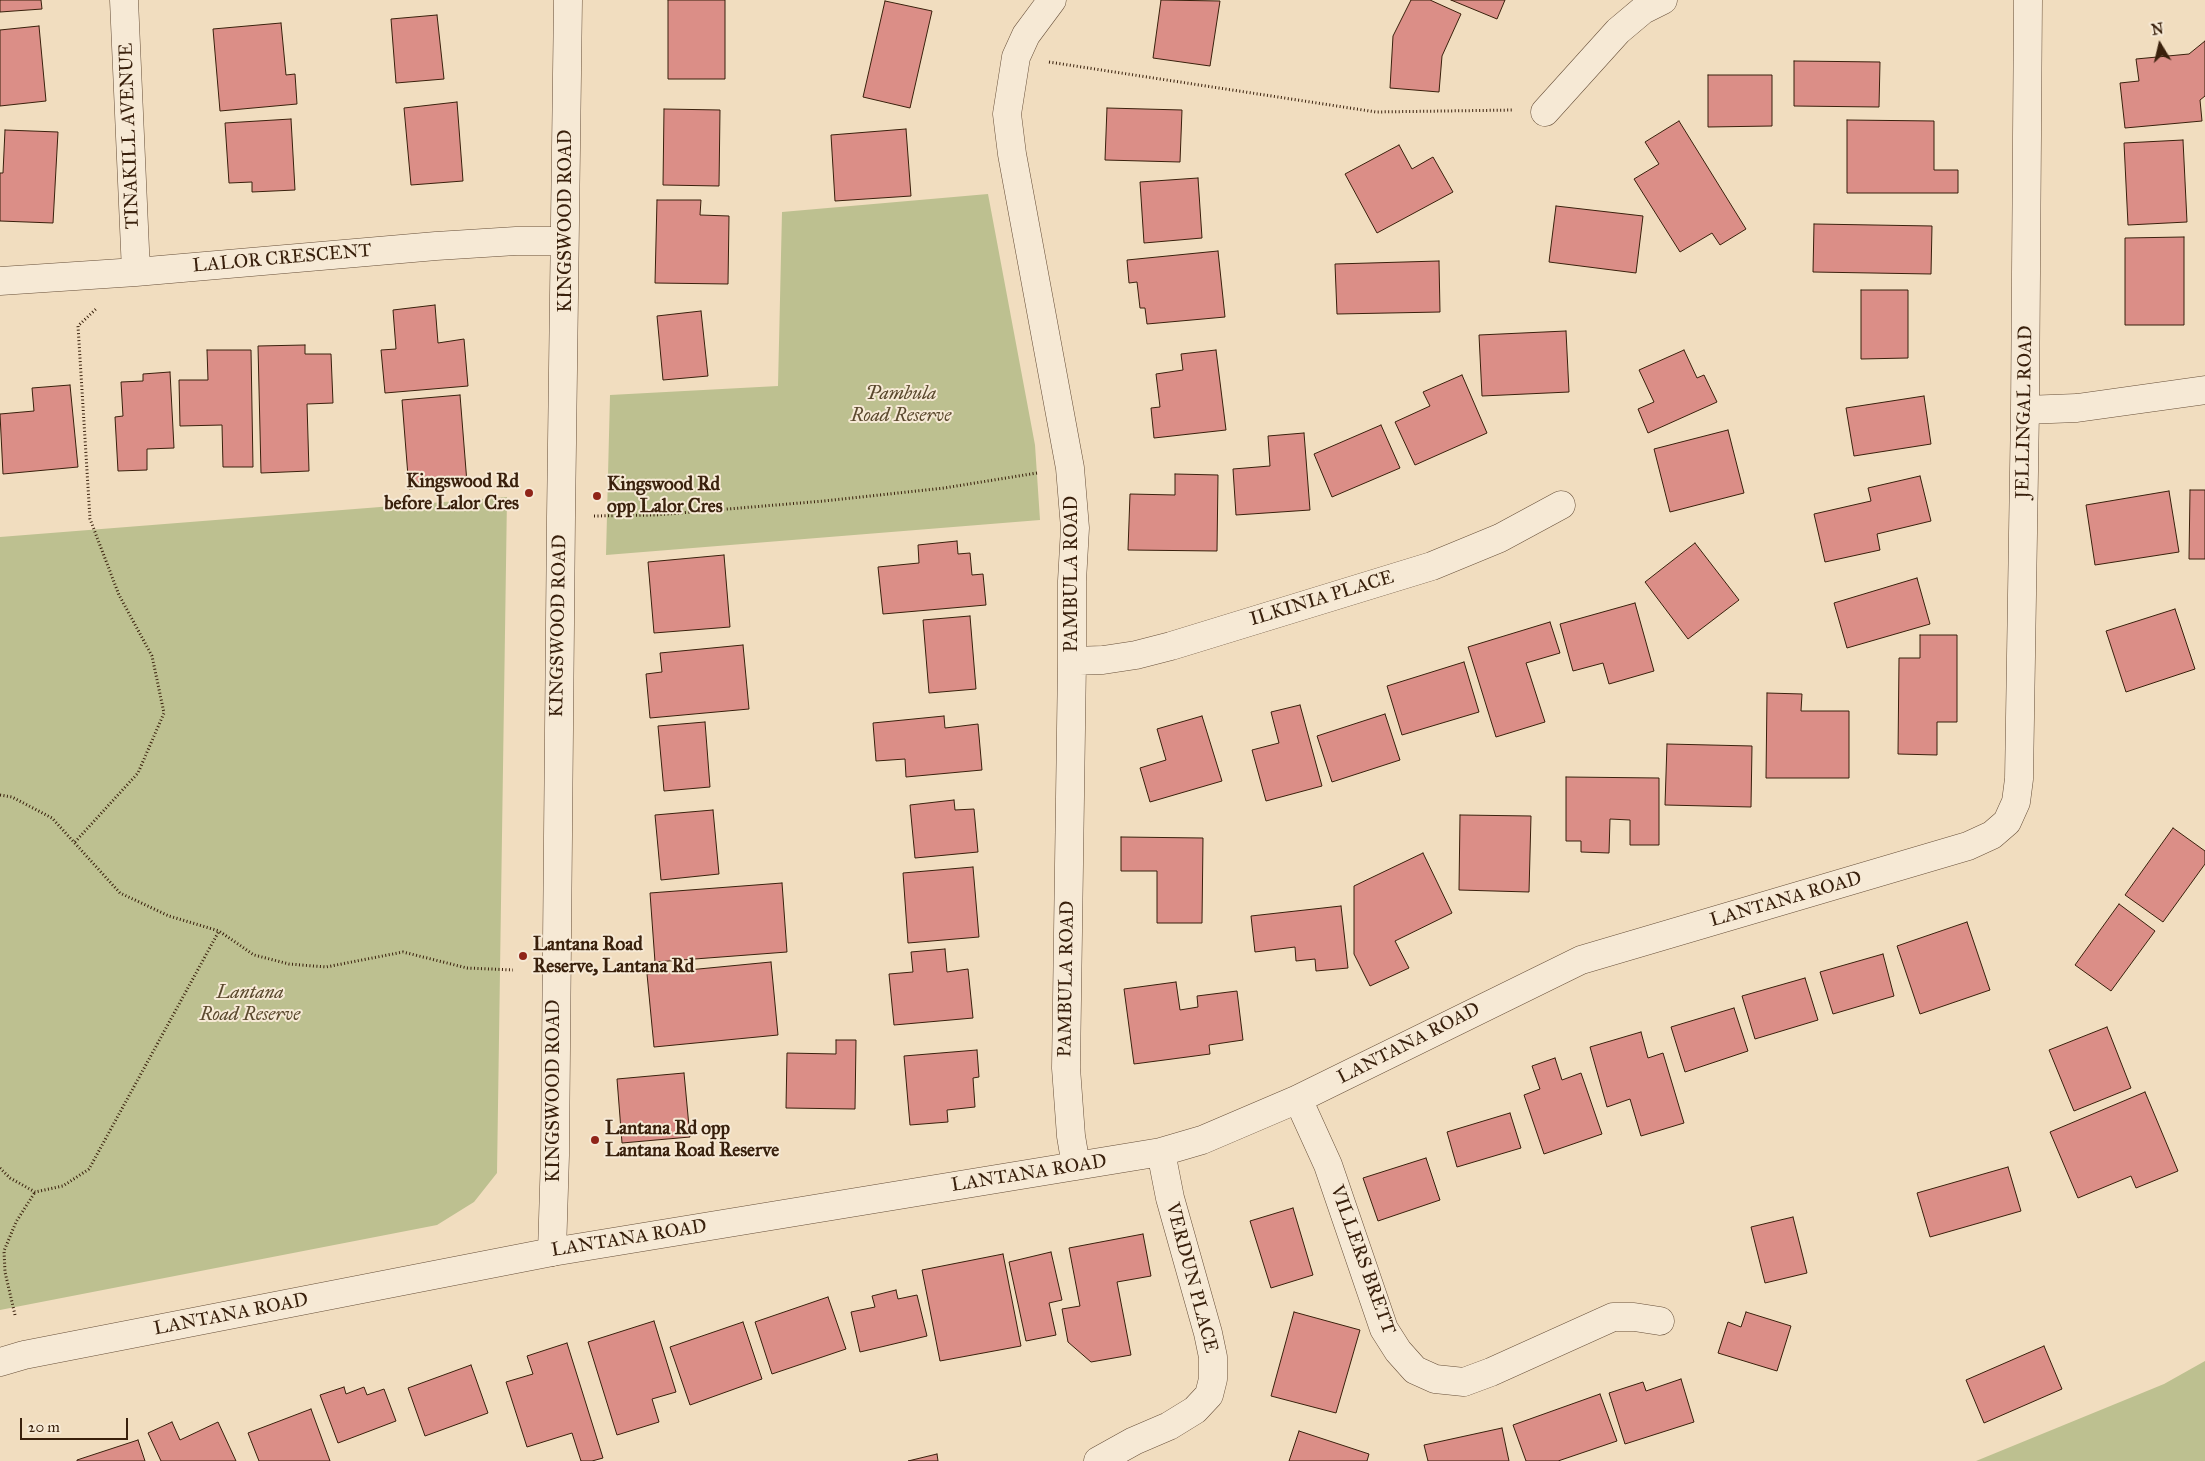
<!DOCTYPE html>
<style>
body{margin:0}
#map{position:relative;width:2205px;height:1461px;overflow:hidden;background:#f1ddbf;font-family:"IM FELL Great Primer",serif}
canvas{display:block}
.north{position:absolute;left:2135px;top:20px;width:50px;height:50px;-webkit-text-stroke:4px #f6e9d5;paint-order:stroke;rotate:351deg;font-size:14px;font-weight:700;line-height:20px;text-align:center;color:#39200c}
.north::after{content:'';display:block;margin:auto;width:18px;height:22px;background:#39200c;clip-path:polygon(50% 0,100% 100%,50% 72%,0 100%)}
.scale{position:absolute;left:20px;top:1418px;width:108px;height:22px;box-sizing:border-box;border:2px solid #39200c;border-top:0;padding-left:6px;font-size:15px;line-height:18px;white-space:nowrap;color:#39200c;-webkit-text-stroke:4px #f6e9d5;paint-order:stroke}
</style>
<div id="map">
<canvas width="2205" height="1461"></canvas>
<div class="north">N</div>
<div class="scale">20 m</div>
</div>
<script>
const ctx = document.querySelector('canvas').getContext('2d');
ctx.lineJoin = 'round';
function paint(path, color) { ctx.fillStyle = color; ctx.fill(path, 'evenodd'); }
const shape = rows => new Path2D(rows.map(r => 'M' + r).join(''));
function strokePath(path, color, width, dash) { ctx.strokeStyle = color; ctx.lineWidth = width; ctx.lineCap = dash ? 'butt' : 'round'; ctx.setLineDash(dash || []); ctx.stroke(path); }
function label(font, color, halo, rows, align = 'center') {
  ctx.font = font + ' "IM FELL Great Primer",serif'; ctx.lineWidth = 4; ctx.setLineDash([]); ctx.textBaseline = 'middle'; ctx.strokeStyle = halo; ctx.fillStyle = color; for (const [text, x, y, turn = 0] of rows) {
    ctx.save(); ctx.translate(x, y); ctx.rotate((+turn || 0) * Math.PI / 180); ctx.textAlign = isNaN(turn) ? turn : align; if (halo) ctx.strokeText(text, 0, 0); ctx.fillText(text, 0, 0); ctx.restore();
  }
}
paint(shape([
 [988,194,1035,445,1040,520,606,555,610,395,778,386,782,212],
 [507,497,497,1173,474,1202,437,1225,0,1310,0,537],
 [2205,1361,2205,1461,1976,1461,2164,1384]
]), '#bdc090');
const building = shape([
 [0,0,41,0,42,9,0,12,0,0],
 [668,0,725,0,725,79,668,79,668,0],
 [1161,0,1220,1,1210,66,1153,58,1161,0],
 [1411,0,1430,0,1461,14,1442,56,1439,92,1390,88,1393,36,1411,0],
 [1451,0,1505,0,1497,19,1451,0],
 [885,1,932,11,910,108,863,97,885,1],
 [437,15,444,79,396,83,391,19,437,15],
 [281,23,286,75,295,74,297,104,220,111,213,29,281,23],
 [39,26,46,101,0,106,0,30,39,26],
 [2205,41,2205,96,2200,100,2202,121,2125,128,2120,83,2139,81,2136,59,2189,54,2205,41],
 [1794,61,1880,62,1879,107,1794,106,1794,61],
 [1708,75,1772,75,1772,126,1708,127,1708,75],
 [457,102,463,181,411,185,404,108,457,102],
 [1107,108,1182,110,1180,162,1105,160,1107,108],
 [664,109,720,110,719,186,663,185,664,109],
 [291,119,295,190,252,192,252,182,229,183,225,123,291,119],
 [1847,120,1934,121,1934,170,1958,170,1958,193,1847,193,1847,120],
 [1679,121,1746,229,1720,245,1712,233,1680,252,1634,179,1659,164,1645,142,1679,121],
 [906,129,911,196,835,201,831,135,906,129],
 [5,130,58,132,53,223,0,221,0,173,3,173,5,130],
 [2183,140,2187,222,2128,225,2124,143,2183,140],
 [1399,145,1412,169,1433,157,1453,192,1377,233,1345,174,1399,145],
 [1198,178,1202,238,1144,243,1140,182,1198,178],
 [657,200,701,200,700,215,729,216,728,284,655,283,657,200],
 [1556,206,1643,216,1636,273,1549,262,1556,206],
 [1814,224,1932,226,1931,274,1813,272,1814,224],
 [2184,237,2184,325,2125,325,2125,238,2184,237],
 [1218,251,1225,317,1147,324,1145,308,1140,308,1137,282,1129,283,1127,260,1218,251],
 [1439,261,1440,312,1337,314,1335,264,1439,261],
 [1861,290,1908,290,1908,358,1861,359,1861,290],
 [435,305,438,343,464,339,468,386,385,393,381,350,396,349,393,310,435,305],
 [701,311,708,376,663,380,657,316,701,311],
 [1566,331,1569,392,1482,396,1479,335,1566,331],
 [305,345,305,354,331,354,333,403,307,404,309,471,261,473,258,346,305,345],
 [207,350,251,350,253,467,223,467,222,425,180,426,179,380,208,380,207,350],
 [1216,350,1226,430,1154,438,1151,408,1160,407,1156,374,1183,370,1181,354,1216,350],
 [1684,350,1697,378,1704,375,1717,402,1648,433,1638,409,1654,402,1639,370,1684,350],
 [170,372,174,448,147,449,147,470,118,471,115,417,123,416,121,382,143,381,143,374,170,372],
 [1462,375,1487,433,1415,465,1395,422,1430,406,1423,392,1462,375],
 [70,385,78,467,3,474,0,414,34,411,32,388,70,385],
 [460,395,467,483,409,489,402,400,460,395],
 [1924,396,1931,444,1854,456,1846,408,1924,396],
 [1381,425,1400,468,1332,497,1314,454,1381,425],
 [1728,430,1744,493,1670,512,1654,449,1728,430],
 [1304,433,1310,510,1236,515,1233,469,1270,466,1268,436,1304,433],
 [1175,474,1218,475,1217,551,1128,550,1130,494,1175,495,1175,474],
 [1920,476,1931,521,1877,534,1880,550,1825,562,1814,514,1871,501,1868,488,1920,476],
 [2190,490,2205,490,2205,559,2189,559,2190,490],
 [2169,491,2179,552,2095,565,2086,505,2169,491],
 [957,541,958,554,970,553,972,575,983,574,986,605,883,614,878,567,919,563,918,545,957,541],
 [1695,543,1739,600,1688,639,1645,582,1695,543],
 [724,555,730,627,654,633,648,562,724,555],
 [1917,578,1930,624,1847,648,1834,603,1917,578],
 [1635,603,1654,671,1609,684,1603,663,1573,671,1560,624,1635,603],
 [2175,609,2195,669,2126,692,2106,631,2175,609],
 [970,616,976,689,929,693,923,620,970,616],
 [1550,622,1560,653,1526,663,1545,722,1496,737,1468,647,1550,622],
 [1920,635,1957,635,1957,722,1937,722,1937,755,1898,754,1899,658,1920,658,1920,635],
 [743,645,749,709,650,718,646,674,662,672,660,653,743,645],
 [1464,662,1479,712,1402,735,1387,686,1464,662],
 [1767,693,1802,694,1801,711,1849,711,1849,778,1766,778,1767,693],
 [1300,705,1322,786,1266,801,1252,750,1279,743,1271,712,1300,705],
 [1385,714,1400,760,1332,782,1317,736,1385,714],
 [944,716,945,728,978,724,982,770,906,777,905,759,876,761,873,723,944,716],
 [1202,716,1222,781,1150,802,1140,768,1166,760,1157,729,1202,716],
 [705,722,710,787,664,791,658,726,705,722],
 [1667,744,1752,746,1751,807,1665,805,1667,744],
 [1566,777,1659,778,1659,845,1630,845,1630,820,1610,819,1609,853,1581,852,1581,841,1566,841,1566,777],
 [954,800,955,810,974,809,978,852,915,858,910,805,954,800],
 [713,810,719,874,661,880,655,815,713,810],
 [1460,815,1531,816,1529,892,1459,890,1460,815],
 [2173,828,2205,851,2205,864,2163,922,2125,895,2173,828],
 [1121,837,1203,838,1202,923,1157,923,1157,871,1121,871,1121,837],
 [1423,853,1452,913,1395,941,1409,968,1370,986,1354,954,1354,886,1423,853],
 [973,867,979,937,908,943,903,873,973,867],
 [782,883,787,952,655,962,650,893,782,883],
 [2119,904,2155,931,2111,991,2075,965,2119,904],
 [1341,906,1348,968,1316,971,1315,959,1296,961,1295,947,1255,952,1251,916,1341,906],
 [1967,922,1990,990,1920,1014,1897,946,1967,922],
 [945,949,947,972,968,969,973,1018,894,1025,889,974,913,972,911,952,945,949],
 [1883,954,1894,996,1833,1014,1820,972,1883,954],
 [771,962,778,1035,654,1047,647,974,771,962],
 [1805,978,1818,1020,1755,1039,1742,996,1805,978],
 [1176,982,1180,1010,1198,1007,1197,996,1237,991,1243,1040,1209,1045,1210,1054,1134,1064,1124,989,1176,982],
 [1734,1008,1748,1051,1685,1072,1671,1027,1734,1008],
 [2107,1027,2131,1088,2074,1111,2049,1050,2107,1027],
 [1641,1032,1648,1058,1663,1053,1684,1123,1641,1136,1630,1099,1607,1107,1590,1047,1641,1032],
 [836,1040,856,1040,855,1109,786,1108,787,1053,836,1054,836,1040],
 [977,1050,979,1077,973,1078,975,1107,947,1110,948,1122,910,1125,904,1056,977,1050],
 [1555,1058,1562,1080,1581,1073,1602,1134,1544,1154,1524,1095,1540,1089,1532,1066,1555,1058],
 [684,1073,690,1137,622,1143,617,1079,684,1073],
 [2145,1092,2178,1171,2136,1188,2131,1176,2078,1198,2050,1132,2145,1092],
 [1510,1113,1521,1148,1457,1167,1447,1132,1510,1113],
 [1426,1158,1440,1200,1378,1221,1363,1178,1426,1158],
 [2008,1167,2021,1211,1930,1237,1917,1193,2008,1167],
 [1293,1208,1313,1275,1271,1288,1250,1221,1293,1208],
 [1793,1217,1807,1273,1765,1283,1751,1227,1793,1217],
 [1143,1234,1151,1276,1117,1282,1131,1355,1091,1362,1068,1342,1062,1309,1080,1306,1069,1248,1143,1234],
 [1051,1252,1062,1300,1049,1303,1056,1335,1026,1341,1009,1262,1051,1252],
 [1003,1254,1021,1346,940,1361,922,1270,1003,1254],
 [896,1290,898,1299,917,1295,927,1336,860,1352,851,1312,875,1307,872,1296,896,1290],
 [828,1297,846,1349,772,1374,755,1322,828,1297],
 [1294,1312,1360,1330,1336,1413,1271,1396,1294,1312],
 [1746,1312,1791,1326,1777,1371,1718,1353,1728,1322,1741,1327,1746,1312],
 [654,1321,676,1392,652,1399,659,1422,617,1435,588,1342,654,1321],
 [743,1322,762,1379,690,1405,670,1347,743,1322],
 [567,1343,603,1458,592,1461,581,1461,572,1433,527,1447,506,1382,533,1374,527,1356,567,1343],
 [2044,1346,2062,1389,1984,1423,1966,1380,2044,1346],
 [471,1365,488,1413,425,1436,408,1388,471,1365],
 [1681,1379,1694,1422,1625,1444,1609,1393,1643,1382,1646,1391,1681,1379],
 [344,1387,346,1394,364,1387,367,1395,384,1389,396,1421,338,1443,320,1395,344,1387],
 [1600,1394,1617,1441,1558,1461,1526,1461,1513,1425,1600,1394],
 [311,1409,330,1461,259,1461,248,1433,311,1409],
 [172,1422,180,1440,218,1422,236,1461,161,1461,148,1433,172,1422],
 [1502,1428,1509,1461,1428,1461,1424,1445,1502,1428],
 [1299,1431,1369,1454,1367,1461,1289,1461,1299,1431],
 [138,1440,145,1461,77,1461,77,1460,138,1440],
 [937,1454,938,1461,908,1461,937,1454]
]);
paint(building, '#db8e87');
strokePath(building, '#39200c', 1);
const minor = shape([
 [124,0,136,272],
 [1052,0,1026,35,1016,57,1007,114,1012,154,1070,468,1075,528,1072,581,1072,661,1066,1068,1071,1136,1076,1166],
 [1545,112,1618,31,1643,10,1663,0],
 [0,281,136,272,436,246,516,241,564,241],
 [2025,410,2077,408,2205,390],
 [1072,661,1103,660,1136,655,1171,646,1432,566,1500,538,1561,505],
 [1298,1099,1328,1165,1384,1329,1398,1351,1415,1370,1435,1379,1464,1382,1491,1372,1613,1317,1634,1317,1660,1321],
 [552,1252,1161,1152,1202,1140,1298,1099,1581,960,1968,846,1992,835,2007,822,2016,802,2019,779,2025,410,2028,0],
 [1098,1461,1134,1441,1169,1426,1195,1410,1209,1395,1213,1379,1213,1357,1208,1333,1170,1198,1161,1152]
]);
const tertiary = shape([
 [0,1362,24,1355,552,1252,555,1155,561,517,568,0]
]);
strokePath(minor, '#674f39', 29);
strokePath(tertiary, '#674f39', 29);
strokePath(shape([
 [1049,62,1376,112,1514,110],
 [594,516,656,515,824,501,944,488,1037,473],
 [0,795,12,797,52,818,120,893,169,916,219,931,254,955,289,964,326,967,403,952,467,968,513,970],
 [75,842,138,773,164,713,152,656,119,595,90,519,78,326,97,308],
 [0,1168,10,1178,35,1192,63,1186,89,1169,219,931],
 [15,1315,5,1272,4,1251,16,1222,35,1192]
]), '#39200c', 3, [1, 2.5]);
strokePath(minor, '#f6e9d5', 28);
strokePath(tertiary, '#f6e9d5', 28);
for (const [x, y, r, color] of [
 [529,493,5,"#8f2418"],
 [597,496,5,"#8f2418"],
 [523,956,5,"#8f2418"],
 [595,1140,5,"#8f2418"]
]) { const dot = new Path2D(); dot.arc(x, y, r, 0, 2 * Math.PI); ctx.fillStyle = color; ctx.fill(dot); strokePath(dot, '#f6e9d5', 2); }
label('19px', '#39200c', '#f6e9d5', [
 ["TINAKILL AVENUE",130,136,-92],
 ["KINGSWOOD ROAD",566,221,-90],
 ["LALOR CRESCENT",282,259,-5],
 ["JELLINGAL ROAD",2025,412,-89],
 ["PAMBULA ROAD",1072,574,-90],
 ["ILKINIA PLACE",1322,599,-17],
 ["KINGSWOOD ROAD",559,626,-89],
 ["LANTANA ROAD",1786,900,-16],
 ["PAMBULA ROAD",1067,979,-89],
 ["LANTANA ROAD",1409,1044,-27],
 ["KINGSWOOD ROAD",554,1091,-90],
 ["LANTANA ROAD",1029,1174,-9],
 ["LANTANA ROAD",629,1239,-9],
 ["VILLERS BRETT",1362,1260,70],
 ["VERDUN PLACE",1191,1278,75],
 ["LANTANA ROAD",231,1315,-11]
]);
label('italic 19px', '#5a482d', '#f6e9d5', [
 ["Pambula",901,394],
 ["Road Reserve",901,416],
 ["Lantana",250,993],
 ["Road Reserve",250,1015]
]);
label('bold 19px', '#39200c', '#f6e9d5', [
 ["Kingswood Rd",519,482,"right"],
 ["before Lalor Cres",519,504,"right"],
 ["Kingswood Rd",607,485],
 ["opp Lalor Cres",607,507],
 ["Lantana Road",533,945],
 ["Reserve, Lantana Rd",533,967],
 ["Lantana Rd opp",605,1129],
 ["Lantana Road Reserve",605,1151]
], 'left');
</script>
